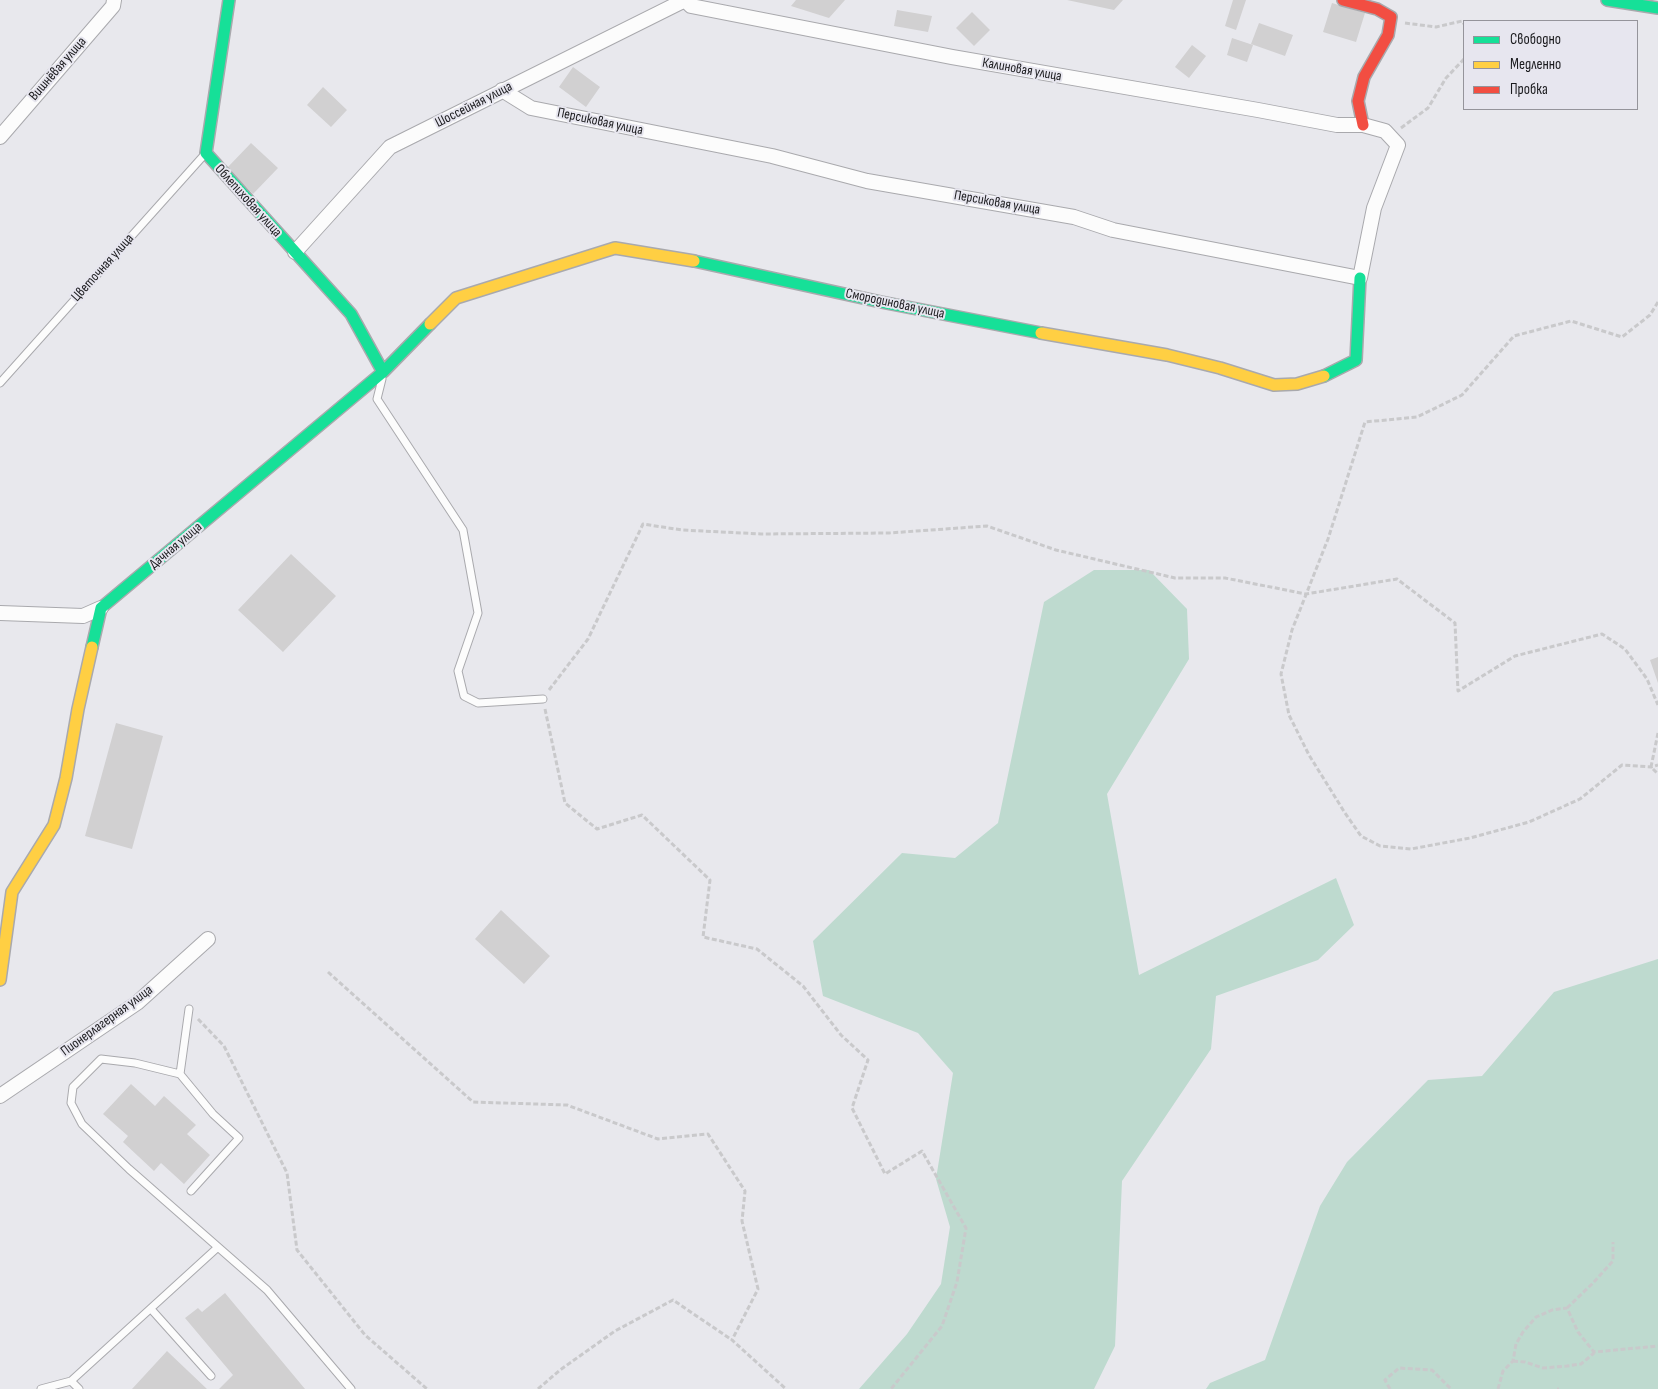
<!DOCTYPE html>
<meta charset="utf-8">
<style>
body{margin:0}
#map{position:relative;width:1658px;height:1389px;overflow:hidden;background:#e8e8ed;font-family:"Sofia Sans Condensed",sans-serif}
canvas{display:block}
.legend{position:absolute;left:1463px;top:20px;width:175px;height:90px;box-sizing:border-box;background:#e7e6ef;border:1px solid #95949b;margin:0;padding:6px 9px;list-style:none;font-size:15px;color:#1a1a1d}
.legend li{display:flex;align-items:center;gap:10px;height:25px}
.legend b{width:25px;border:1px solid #95949b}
</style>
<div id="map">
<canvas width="1658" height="1389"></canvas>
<ul class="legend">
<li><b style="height:6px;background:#16e098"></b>Свободно</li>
<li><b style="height:6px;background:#ffcf43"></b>Медленно</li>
<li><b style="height:6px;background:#f24e42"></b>Пробка</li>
</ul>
</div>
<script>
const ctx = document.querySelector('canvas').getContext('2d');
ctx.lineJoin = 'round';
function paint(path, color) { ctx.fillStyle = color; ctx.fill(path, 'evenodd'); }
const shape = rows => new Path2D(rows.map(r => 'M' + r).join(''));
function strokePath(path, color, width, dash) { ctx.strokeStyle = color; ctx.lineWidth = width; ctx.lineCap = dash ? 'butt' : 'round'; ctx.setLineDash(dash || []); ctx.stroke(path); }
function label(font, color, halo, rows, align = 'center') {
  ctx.font = font + ' "Sofia Sans Condensed",sans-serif'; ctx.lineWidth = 4; ctx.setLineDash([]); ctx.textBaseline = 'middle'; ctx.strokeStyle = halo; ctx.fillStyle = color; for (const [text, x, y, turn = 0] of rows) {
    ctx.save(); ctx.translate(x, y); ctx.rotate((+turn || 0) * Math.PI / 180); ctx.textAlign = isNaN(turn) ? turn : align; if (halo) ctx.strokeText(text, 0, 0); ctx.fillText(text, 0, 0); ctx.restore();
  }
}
paint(shape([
 [1094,570,1149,570,1187,609,1189,659,1107,794,1139,975,1336,878,1354,925,1318,960,1216,996,1211,1049,1122,1181,1115,1346,1094,1389,859,1389,907,1334,941,1284,950,1227,936,1179,953,1073,918,1033,823,996,813,941,902,853,955,858,998,823,1044,602],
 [1658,959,1658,1389,1206,1389,1210,1383,1265,1360,1320,1206,1347,1162,1428,1080,1482,1076,1554,992]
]), '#bedacf');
paint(shape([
 [796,0,845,0,829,18,791,6],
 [1067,0,1123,0,1114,10],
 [1233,0,1246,0,1236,30,1225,26],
 [1332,3,1365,13,1356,42,1323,32],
 [897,10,932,16,928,32,894,26],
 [972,12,990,30,974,46,956,28],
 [1259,23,1293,35,1285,56,1251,44],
 [1232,38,1253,45,1247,62,1227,55],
 [1192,45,1206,56,1189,78,1175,67],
 [573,67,600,87,586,107,559,87],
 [323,87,347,110,331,127,307,105],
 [251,143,278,168,253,194,227,168],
 [291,554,336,596,283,652,238,610],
 [1658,657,1658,683,1650,660],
 [116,723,163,736,132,849,85,836],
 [501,910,550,956,524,984,475,939],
 [131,1084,155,1106,164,1096,196,1125,187,1134,210,1155,184,1184,161,1163,154,1171,123,1142,128,1136,103,1114],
 [225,1293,305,1389,219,1389,233,1375,185,1318,198,1308,202,1312],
 [167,1351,207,1389,132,1389]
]), '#d1d0d1');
const lane = shape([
 [382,379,377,399,463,530,478,613,458,671,464,696,478,703,543,699],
 [0,383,205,154],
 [189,1009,180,1074,213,1114,239,1138,191,1191],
 [180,1074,135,1063,101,1059,73,1087,71,1103,82,1124,129,1169,267,1290,351,1389],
 [151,1309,211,1376],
 [71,1381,79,1389],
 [41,1389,71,1381,217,1248]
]);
const street = shape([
 [502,90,531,108,772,156,867,181,1074,217,1113,230,1360,278,1374,208,1398,145,1385,131,1363,125,1337,125,1258,110,952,57,691,6,685,0],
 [0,137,113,6,114,0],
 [295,252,390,147,685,0],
 [0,613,83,616,101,608],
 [0,1096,137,1003,208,939]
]);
const fast = shape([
 [229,0,206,153,351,314,383,372],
 [1607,0,1658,8],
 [694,261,881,302,1041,333],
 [1324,376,1356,360,1360,278],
 [92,647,101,608,383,372,430,324]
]);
const slow = shape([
 [430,324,456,298,615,248,694,261],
 [1041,333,1167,355,1220,368,1274,385,1297,384,1324,376],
 [0,980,12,892,54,825,66,778,78,709,92,647]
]);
const jam = shape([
 [1343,0,1377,9,1391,17,1388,35,1364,77,1358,101,1363,125]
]);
strokePath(lane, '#a9a9ad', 9);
strokePath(street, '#a9a9ad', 16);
strokePath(fast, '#a9a9ad', 14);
strokePath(slow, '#a9a9ad', 14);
strokePath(jam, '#a9a9ad', 14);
strokePath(shape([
 [1405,23,1436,27,1462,21,1464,24],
 [1401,128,1428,108,1446,78,1464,59],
 [1658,302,1650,315,1622,337,1571,321,1514,336,1462,395,1417,417,1365,422,1328,539,1292,630,1281,674,1289,715,1309,755,1345,813,1361,836,1380,846,1411,849,1470,838,1529,822,1580,799,1622,765,1651,767,1658,765],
 [549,690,588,639,643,524,682,530,761,534,889,533,987,526,1056,550,1175,578,1225,578,1306,594,1397,579,1455,623,1458,691,1515,656,1602,634,1625,649,1647,679,1658,705],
 [545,709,565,803,597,829,642,815,710,880,703,937,757,949,803,986,841,1035,868,1060,852,1108,885,1174,922,1151,966,1228,957,1282,942,1326,891,1389],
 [1658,733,1651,767,1658,774],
 [328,972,473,1102,567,1105,658,1139,708,1134,745,1191,742,1221,758,1289,732,1340,786,1389],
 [198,1019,224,1046,287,1173,297,1250,365,1335,427,1389],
 [1567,1308,1592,1284,1613,1261,1613,1242],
 [1513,1361,1525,1362,1543,1368,1567,1366,1581,1364,1594,1353],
 [538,1389,560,1370,615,1331,673,1300,732,1340],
 [1390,1389,1385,1380,1399,1368,1432,1370,1451,1389],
 [1498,1389,1503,1371,1513,1361,1516,1344,1523,1332,1536,1317,1552,1310,1567,1308,1578,1332,1594,1352,1658,1346],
 [1557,1389,1559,1389]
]), '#c9c9cb', 3, [5, 2.5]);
strokePath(lane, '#fcfcfc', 7);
strokePath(street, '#fcfcfc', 14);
strokePath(fast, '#16e098', 11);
strokePath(slow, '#ffcf43', 11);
strokePath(jam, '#f24e42', 11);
label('14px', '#1a1a1d', '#e7e6ef', [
 ["Вишнёвая улица",58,69,-49],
 ["Калиновая улица",1022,70,10],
 ["Шоссейная улица",474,105,-27],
 ["Персиковая улица",600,122,12],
 ["Облепиховая улица",248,201,48],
 ["Персиковая улица",997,203,10],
 ["Цветочная улица",103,268,-48],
 ["Смородиновая улица",895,304,12],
 ["Дачная улица",176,546,-40],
 ["Пионерлагерная улица",107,1021,-36]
]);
</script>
